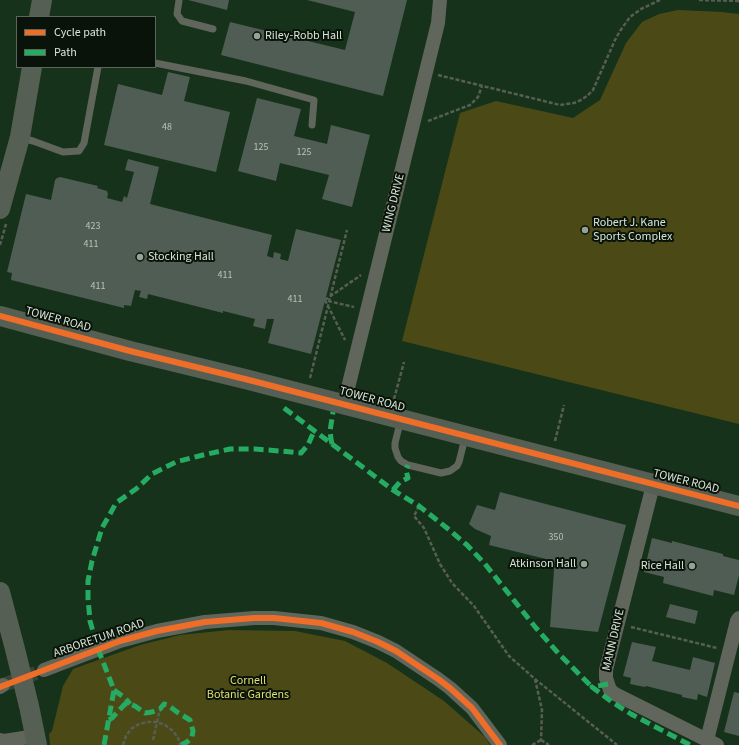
<!DOCTYPE html>
<style>
body{margin:0}
#map{position:relative;width:739px;height:745px;overflow:hidden;background:#1b281c;font-family:"Source Sans 3",sans-serif}
canvas{display:block}
.legend{position:absolute;left:16px;top:16px;width:140px;height:52px;box-sizing:border-box;background:#091309;border:1px solid #5b675b;margin:0;padding:5px 7px;list-style:none;font-size:12px;color:#d7e5d7}
.legend li{display:flex;align-items:center;gap:8px;height:20px}
.legend b{width:20px;border:1px solid #5b675b}
</style>
<div id="map">
<canvas width="739" height="745"></canvas>
<ul class="legend">
<li><b style="height:5px;background:#ee6e29"></b>Cycle path</li>
<li><b style="height:5px;background:#26ab63"></b>Path</li>
</ul>
</div>
<script>
const ctx = document.querySelector('canvas').getContext('2d');
ctx.lineJoin = 'round';
function paint(path, color) { ctx.fillStyle = color; ctx.fill(path, 'evenodd'); }
const shape = rows => new Path2D(rows.map(r => 'M' + r).join(''));
function strokePath(path, color, width, dash) { ctx.strokeStyle = color; ctx.lineWidth = width; ctx.lineCap = dash ? 'butt' : 'round'; ctx.setLineDash(dash || []); ctx.stroke(path); }
function label(font, color, halo, rows, align = 'center') {
  ctx.font = font + ' "Source Sans 3",sans-serif'; ctx.lineWidth = 4; ctx.setLineDash([]); ctx.textBaseline = 'middle'; ctx.strokeStyle = halo; ctx.fillStyle = color; for (const [text, x, y, turn = 0] of rows) {
    ctx.save(); ctx.translate(x, y); ctx.rotate((+turn || 0) * Math.PI / 180); ctx.textAlign = isNaN(turn) ? turn : align; if (halo) ctx.strokeText(text, 0, 0); ctx.fillText(text, 0, 0); ctx.restore();
  }
}
paint(shape([
 [0,0,739,0,739,745,0,745],
 [17,17,155,17,155,67,17,67]
]), '#17321a');
paint(shape([
 [678,10,722,12,739,14,739,424,402,341,460,113,496,101,573,118,600,100,626,43,642,22,659,14],
 [229,630,295,631,345,641,387,663,444,701,485,737,490,745,50,745,49,734,52,731,63,686,73,669,140,645,180,635]
]), '#4b4915');
paint(shape([
 [188,0,229,0,227,10],
 [307,0,407,0,383,96,221,55,230,22,345,50,355,12],
 [168,72,190,77,184,101,230,112,216,172,104,145,118,84,162,95],
 [257,98,301,109,294,136,327,144,331,125,370,135,352,207,322,199,329,175,280,163,276,181,238,171],
 [128,159,159,167,150,204,272,235,267,256,273,258,274,252,281,254,280,259,288,261,296,229,341,240,311,354,268,343,274,319,267,319,265,329,253,326,255,319,223,311,223,313,148,294,147,299,139,297,141,291,135,290,131,306,124,305,124,308,11,280,12,273,7,272,26,194,51,200,55,180,57,178,60,177,98,186,97,188,107,191,108,194,107,198,122,202,124,196,127,198,134,172,125,170],
 [500,492,626,525,598,632,550,627,554,570,553,565,551,562,546,559,489,545,491,536,475,529,469,524,477,505,495,510],
 [652,538,672,543,672,541,723,554,723,556,739,560,739,575,734,595,714,590,713,596,663,583,664,577,644,572],
 [670,604,698,611,695,624,666,617],
 [632,642,656,647,652,661,690,670,693,657,715,663,707,697,698,694,697,700,682,697,682,695,646,686,645,687,630,684,631,678,623,676],
 [734,692,739,693,739,736,724,732]
]), '#4f5d54');
strokePath(shape([
 [3,685,44,670]
]), '#374438', 14, [14, 7]);
strokePath(shape([
 [699,0,739,1],
 [438,75,552,103,560,105,574,103,581,100,587,96,593,90,615,40,620,31,630,17,641,9,660,0],
 [428,121,470,105,478,97,482,86],
 [0,245,6,224],
 [325,300,361,275],
 [325,300,345,340],
 [328,301,354,307],
 [310,378,347,230],
 [394,399,404,362],
 [555,441,564,405],
 [419,506,414,516,424,528,440,564,452,583,474,606,509,656,535,679,606,736,617,745],
 [631,627,717,648],
 [535,679,542,710,541,740],
 [153,740,160,709],
 [541,740,549,745],
 [123,745,126,736,131,729,139,724,148,722,157,722,165,725,173,731,178,738,180,745],
 [532,745,541,740]
]), '#575e54', 2.5, [4, 2]);
strokePath(shape([
 [179,0,177,14,182,21,213,29],
 [155,63,246,81,314,100,312,125],
 [22,138,33,141,63,152,79,151,84,143,98,67],
 [401,419,395,443,395,448,398,457,401,461,408,465,441,473,450,471,457,466,459,462,465,438]
]), '#60665b', 7);
strokePath(shape([
 [344,404,438,23,440,0],
 [653,485,606,670,606,678,610,690,615,694,717,745],
 [44,670,120,641,157,631,205,622,254,618,274,618,321,623,353,632,378,642,396,651,438,679,450,688,472,708,500,745],
 [0,687,3,685],
 [0,740,4,741,36,736],
 [707,740,737,621,739,618]
]), '#60665b', 14);
strokePath(shape([
 [39,17,42,0],
 [0,209,20,137,32,67],
 [0,316,130,351,245,379,739,506],
 [0,592,15,649,29,706,37,745]
]), '#565f53', 20);
strokePath(shape([
 [284,408,393,490,419,506,447,528,467,545,485,564,536,628,559,654,592,687],
 [332,444,331,439,330,431,333,412],
 [393,490,400,482,408,478,406,470,408,465],
 [608,684,592,687,612,702,631,714,690,745],
 [114,690,125,698,130,704],
 [109,720,112,718,125,704,130,704,135,706,145,713,152,712,160,709,164,704,168,705,177,712,190,720,193,731,192,737,187,742,181,745],
 [104,745,114,690,98,649,90,621,88,598,88,581,92,561,102,528,110,514,116,503,136,489,152,474,176,462,203,455,230,449,255,449,280,451,301,453,308,445,314,431]
]), '#26ab63', 5, [10, 5]);
strokePath(shape([
 [0,316,130,351,245,379,739,506],
 [0,687,120,641,157,631,205,622,254,618,274,618,321,623,353,632,378,642,396,651,438,679,450,688,472,708,500,745]
]), '#ee6e29', 6);
for (const [x, y, r, color] of [
 [257,36,4,"#95a396"],
 [585,230,4,"#95a396"],
 [140,257,4,"#95a396"],
 [584,564,4,"#95a396"],
 [692,566,4,"#95a396"]
]) { const dot = new Path2D(); dot.arc(x, y, r, 0, 2 * Math.PI); ctx.fillStyle = color; ctx.fill(dot); strokePath(dot, '#091309', 1.5); }
label('10px', '#b5c3b6', null, [
 ["48",167,128],
 ["125",261,148],
 ["125",304,153],
 ["423",93,227],
 ["411",91,245],
 ["411",225,276],
 ["411",98,287],
 ["411",295,300],
 ["350",556,538]
]);
label('12px', '#d7e5d7', '#091309', [
 ["Riley-Robb Hall",265,36],
 ["Robert J. Kane",593,223],
 ["Sports Complex",593,237],
 ["Stocking Hall",148,257],
 ["Atkinson Hall",576,564,"right"],
 ["Rice Hall",684,566,"right"]
], 'left');
label('12px', '#d7e5d7', '#091309', [
 ["WING DRIVE",394,203,-76],
 ["TOWER ROAD",58,320,15],
 ["TOWER ROAD",372,400,15],
 ["TOWER ROAD",686,482,14],
 ["ARBORETUM ROAD",99,639,-19],
 ["MANN DRIVE",614,640,-77]
]);
label('12px', '#e6de71', '#091309', [
 ["Cornell",248,681],
 ["Botanic Gardens",248,695]
]);
</script>
